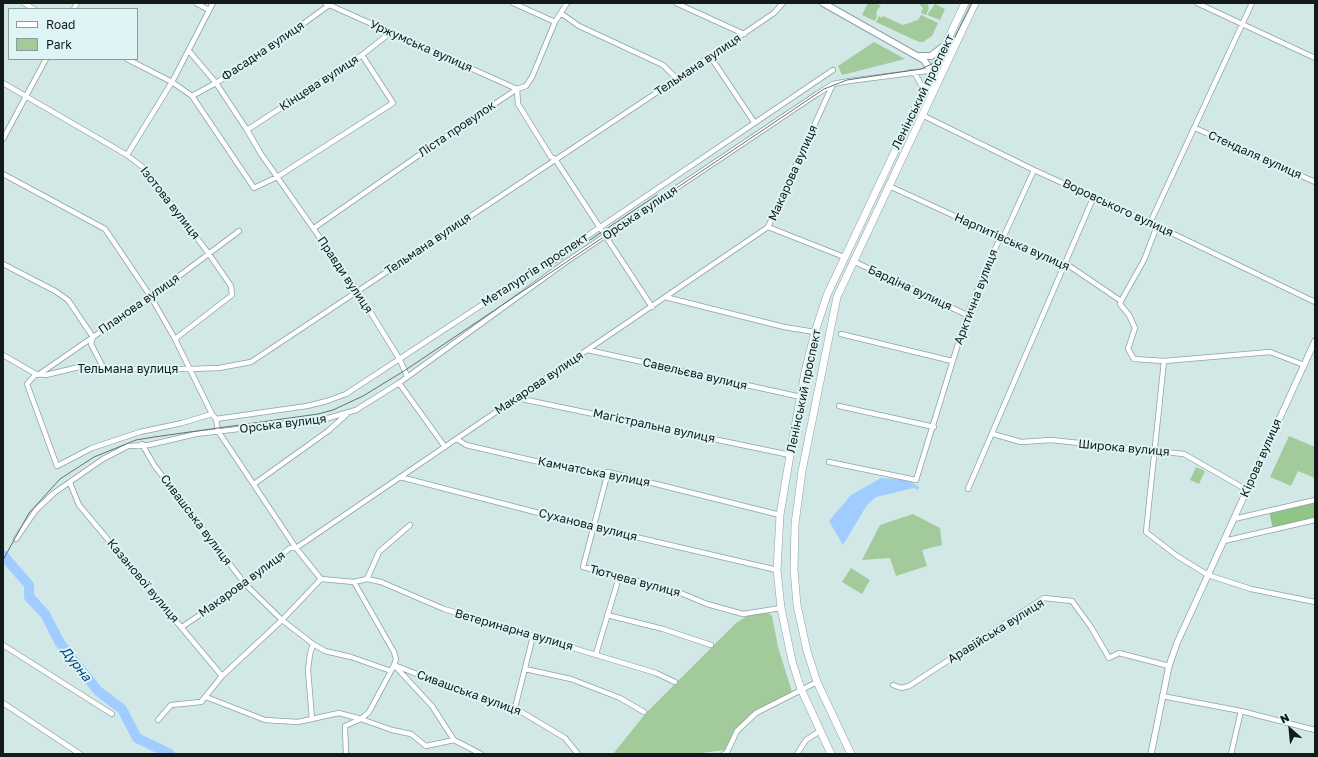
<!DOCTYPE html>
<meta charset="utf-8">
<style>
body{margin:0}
#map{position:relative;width:1318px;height:757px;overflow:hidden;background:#d2e8e7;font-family:"Golos Text",sans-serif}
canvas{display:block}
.frame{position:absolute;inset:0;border:4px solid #121a1a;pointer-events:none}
.legend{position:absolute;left:8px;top:8px;width:130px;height:52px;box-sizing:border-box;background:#dff5f5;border:1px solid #8d9d9d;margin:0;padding:5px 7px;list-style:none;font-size:12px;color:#121a1a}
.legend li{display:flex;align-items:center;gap:8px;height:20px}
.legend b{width:20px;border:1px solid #8d9d9d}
.north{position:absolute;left:1270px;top:709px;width:40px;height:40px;-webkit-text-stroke:3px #dff5f5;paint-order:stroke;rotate:333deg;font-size:11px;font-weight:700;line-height:16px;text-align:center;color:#121a1a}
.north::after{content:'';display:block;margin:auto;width:14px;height:18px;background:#121a1a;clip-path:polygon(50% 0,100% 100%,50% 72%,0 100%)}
</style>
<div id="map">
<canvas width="1318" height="757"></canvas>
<div class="frame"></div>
<ul class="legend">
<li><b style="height:5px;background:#fff"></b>Road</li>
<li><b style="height:11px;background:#a2ca9b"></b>Park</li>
</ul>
<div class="north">N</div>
</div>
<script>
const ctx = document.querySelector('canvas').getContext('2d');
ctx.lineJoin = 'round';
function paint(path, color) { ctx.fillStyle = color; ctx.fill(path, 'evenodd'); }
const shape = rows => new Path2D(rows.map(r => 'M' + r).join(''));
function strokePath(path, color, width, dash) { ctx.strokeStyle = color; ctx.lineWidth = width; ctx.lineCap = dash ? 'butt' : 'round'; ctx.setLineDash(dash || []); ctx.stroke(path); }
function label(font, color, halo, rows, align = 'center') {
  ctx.font = font + ' "Golos Text",sans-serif'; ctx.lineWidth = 4; ctx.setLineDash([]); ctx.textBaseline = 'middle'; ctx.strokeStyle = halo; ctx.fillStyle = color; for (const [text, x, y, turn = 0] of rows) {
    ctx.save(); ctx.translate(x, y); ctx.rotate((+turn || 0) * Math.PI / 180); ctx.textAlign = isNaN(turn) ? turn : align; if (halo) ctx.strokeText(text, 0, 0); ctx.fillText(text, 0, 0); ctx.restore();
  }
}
paint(shape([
 [868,3,876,3,881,6,877,10,876,15,877,16,875,21,862,15],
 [918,3,929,3,928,6,929,8,926,15,921,13,923,8],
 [935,4,945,9,940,20,927,15],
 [921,15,938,23,932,36,923,42,919,42,876,22,879,16,882,18,883,16,903,25,918,20],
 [874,42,905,59,842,75,838,66],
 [1289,436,1315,447,1315,478,1298,471,1291,486,1270,477],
 [1196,467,1205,471,1199,484,1190,480],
 [913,514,940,528,942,545,922,550,927,566,896,576,890,558,862,560,880,525],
 [851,568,870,580,862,594,842,582],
 [767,612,772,616,778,647,792,692,754,712,735,729,725,750,693,754,613,754,646,713,736,623,749,615]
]), '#a2ca9b');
paint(shape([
 [1315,500,1315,520,1273,529,1269,511]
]), '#8fc685');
paint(shape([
 [881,478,907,480,919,487,918,490,914,488,876,497,867,505,843,545,829,521,851,495]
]), '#a0ccff');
strokePath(shape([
 [3,555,29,585,29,597,45,614,60,643,98,691,122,709,137,738,170,754]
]), '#a0ccff', 10);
const minor = shape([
 [24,3,34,9],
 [196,3,209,10],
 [325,3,517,89,518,104,551,157,555,159,652,307],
 [513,3,555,22],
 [676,3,744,34],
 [1197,3,1315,58],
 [74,9,77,3],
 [562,14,579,26,663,65,677,79],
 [189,51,216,83,247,130,261,154,358,292,400,360,407,376],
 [710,56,754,122],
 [127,59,172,82,192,96,254,188,277,177,393,103,362,55],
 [910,72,915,74,924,89],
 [3,83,127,155,145,169,209,254,231,286,232,295,175,339],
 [192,96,216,83,271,47,332,3],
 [922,115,1034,170,1157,226,1315,302],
 [1195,128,1315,182],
 [247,130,362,55,390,33],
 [3,139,46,59],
 [127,155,172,82,213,3],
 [3,174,105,229,151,297,175,339,212,414,216,419,218,431,296,548,321,579,354,582,367,579,381,582,444,609,656,673,675,682],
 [889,186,1064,266,1068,265,1121,301],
 [1150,223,1252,3],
 [768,227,844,257],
 [314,228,445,137,517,89,526,86,532,77,555,22,567,3],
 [853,261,967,315],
 [3,264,55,291,68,300,93,337,91,344,104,369],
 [665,297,784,327,815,332],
 [1121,301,1120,304,1129,315,1135,328,1128,349,1134,359,1164,361,1270,352,1304,365],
 [1121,301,1144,260,1157,226],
 [841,334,952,361],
 [588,350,801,397],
 [3,355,36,374,27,384,57,466,92,448,140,432,182,423,212,414],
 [1164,361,1146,532,1177,556,1208,575,1251,589,1315,602],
 [36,374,46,375,79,367,104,369,190,369,219,368,251,362,677,79,774,13,783,3],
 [38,375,151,297,239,231],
 [399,383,445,447],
 [517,398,790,455],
 [839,406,934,427],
 [216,419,307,406,327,401,346,394,599,228,833,70],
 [993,434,1021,442,1051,440,1184,454,1247,490],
 [457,439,466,445,535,461,598,473,608,472,780,515],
 [142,444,154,465,245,584,282,620,313,644,325,651,351,657,391,671,394,665,442,684,515,708,565,738,578,754],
 [829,462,916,480,967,315,999,240,1003,238,1034,170],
 [608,472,583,567,676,591,707,604,743,614,781,608],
 [400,477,593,527,777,570],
 [70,483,79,505,222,676],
 [254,484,328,431,347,414],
 [968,489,1094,196],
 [1234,519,1315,500],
 [16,539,36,510,54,493,103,459,128,446,149,445,196,434,325,419,356,410,399,383,566,262,817,94,833,84,849,81,927,71,936,66,949,55],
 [1224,541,1315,520],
 [367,579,379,552,410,525],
 [354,582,394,652,396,659,394,665,432,706,454,740],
 [607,615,663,629,711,645],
 [182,627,245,584,290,548,296,548,768,227,833,84],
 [3,645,112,714],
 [596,654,619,577],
 [525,669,571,679,620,698,644,712],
 [893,685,901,688,909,686,1044,598,1072,601,1091,627,1109,658,1119,653,1169,666],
 [1162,696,1241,711,1315,730],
 [206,697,265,720,298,722,339,713,361,719,392,730,411,734,426,746,454,740,481,754],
 [3,703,80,754],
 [515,708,533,636],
 [312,719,308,670,310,654,313,644],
 [158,720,171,705,201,702,222,676,282,620,321,579],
 [346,754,345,726,361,719,369,712,391,671],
 [724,754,727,752,737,731,756,713,817,682],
 [797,754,806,740,820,731],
 [1231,754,1241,711]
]);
const tertiary = shape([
 [1151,754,1169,666,1177,643,1315,341]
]);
const secondary = shape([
 [823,3,924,60,932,73,934,81,931,92],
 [919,56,931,56,944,46]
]);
const primary = shape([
 [831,754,801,689,792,661,781,608,777,570,780,515,790,455,805,372,815,332,827,295,965,3],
 [851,754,817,682,807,651,797,605,794,570,795,524,802,471,837,297,975,3]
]);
strokePath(minor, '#8ea2a2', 6);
strokePath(tertiary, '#8ea2a2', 7);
strokePath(secondary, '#8ea2a2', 8);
strokePath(primary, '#8ea2a2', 8);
strokePath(minor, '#fff', 4.5);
strokePath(tertiary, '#fff', 5.5);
strokePath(secondary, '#fff', 6);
strokePath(primary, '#fff', 7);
strokePath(shape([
 [554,264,657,195],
 [3,560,29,513,60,479,94,457,136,440,154,437,318,414,333,410,363,396,404,371,824,89,847,80,921,69,934,63,950,47,972,3]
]), '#62706f', 1);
label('12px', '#121a1a', '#dff5f5', [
 ["Уржумська вулиця",421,46,24],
 ["Фасадна вулиця",263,51,-34],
 ["Тельмана вулиця",698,65,-34],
 ["Кінцева вулиця",319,83,-33],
 ["Ленінський проспект",923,92,-64],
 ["Ліста провулок",457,129,-34],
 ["Стендаля вулиця",1255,155,24],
 ["Макарова вулиця",793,173,-66],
 ["Ізотова вулиця",170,203,52],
 ["Воровського вулиця",1118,208,25],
 ["Орська вулиця",640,213,-34],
 ["Нарпитівська вулиця",1012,242,24],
 ["Тельмана вулиця",428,244,-34],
 ["Металургів проспект",535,270,-33],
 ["Правди вулиця",345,275,56],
 ["Бардіна вулиця",910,288,25],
 ["Арктична вулиця",976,297,-69],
 ["Планова вулиця",139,304,-35],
 ["Тельмана вулиця",128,369],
 ["Савельєва вулиця",695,374,13],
 ["Макарова вулиця",539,383,-34],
 ["Ленінський проспект",804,391,-78],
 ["Орська вулиця",283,424,-7],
 ["Магістральна вулиця",654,426,12],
 ["Широка вулиця",1124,448,5],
 ["Кірова вулиця",1261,458,-66],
 ["Камчатська вулиця",594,472,11],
 ["Сивашська вулиця",196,520,53],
 ["Суханова вулиця",588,525,14],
 ["Казанової вулиця",143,581,50],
 ["Тютчева вулиця",635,581,15],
 ["Макарова вулиця",242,584,-36],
 ["Ветеринарна вулиця",514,630,16],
 ["Аравійська вулиця",996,631,-32],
 ["Сивашська вулиця",469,693,20]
]);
label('italic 13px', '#013f76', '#dff5f5', [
 ["Дурна",76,664,52]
]);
</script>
